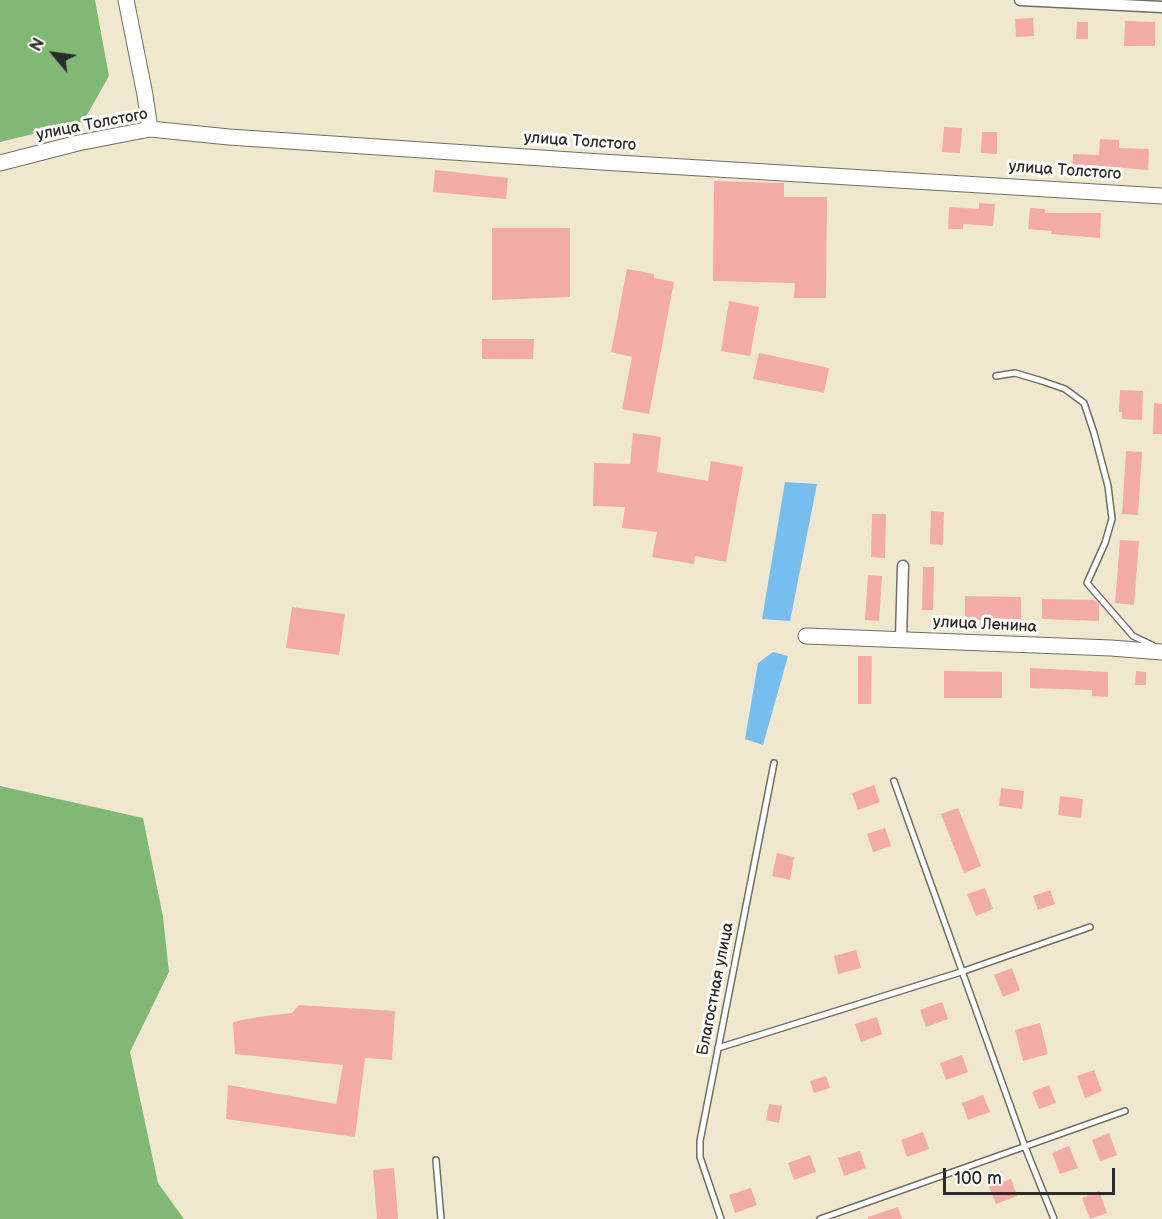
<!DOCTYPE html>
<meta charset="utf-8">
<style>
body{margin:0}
#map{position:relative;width:1162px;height:1219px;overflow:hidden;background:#f0e8ce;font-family:"Balsamiq Sans",sans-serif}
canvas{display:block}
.north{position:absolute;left:24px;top:24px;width:60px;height:60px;-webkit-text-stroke:4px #fdfcf7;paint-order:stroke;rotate:299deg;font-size:16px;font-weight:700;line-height:24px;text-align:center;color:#2b2b2b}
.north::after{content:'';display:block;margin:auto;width:21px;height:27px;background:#2b2b2b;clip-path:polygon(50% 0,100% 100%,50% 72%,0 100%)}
.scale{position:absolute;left:943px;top:1168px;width:172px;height:27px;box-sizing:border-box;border:3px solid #2b2b2b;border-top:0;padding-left:8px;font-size:18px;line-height:21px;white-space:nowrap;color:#2b2b2b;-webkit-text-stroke:4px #fdfcf7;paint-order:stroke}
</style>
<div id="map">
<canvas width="1162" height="1219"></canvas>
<div class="north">N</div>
<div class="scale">100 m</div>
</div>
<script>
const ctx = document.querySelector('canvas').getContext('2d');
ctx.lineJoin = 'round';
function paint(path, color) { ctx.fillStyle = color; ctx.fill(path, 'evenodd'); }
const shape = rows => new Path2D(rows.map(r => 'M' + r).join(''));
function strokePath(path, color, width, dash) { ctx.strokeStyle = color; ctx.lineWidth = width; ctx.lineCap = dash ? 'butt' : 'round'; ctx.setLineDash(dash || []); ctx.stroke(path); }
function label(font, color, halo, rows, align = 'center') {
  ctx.font = font + ' "Balsamiq Sans",sans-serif'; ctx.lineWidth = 6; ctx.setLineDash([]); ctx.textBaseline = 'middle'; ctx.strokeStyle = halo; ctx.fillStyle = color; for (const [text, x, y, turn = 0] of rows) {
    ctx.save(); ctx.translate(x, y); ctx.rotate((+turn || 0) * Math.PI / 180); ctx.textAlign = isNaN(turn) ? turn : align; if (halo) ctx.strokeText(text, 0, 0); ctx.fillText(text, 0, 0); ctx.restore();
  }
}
paint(shape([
 [0,0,95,0,109,76,83,122,0,142],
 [0,786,143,818,163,917,169,972,130,1052,158,1183,184,1219,0,1219]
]), '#80b874');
paint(shape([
 [785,482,817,484,790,621,762,619],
 [773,652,788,656,763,745,745,739,758,663]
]), '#76beee');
paint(shape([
 [1033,18,1034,36,1016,37,1015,19],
 [1125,21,1155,22,1155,46,1124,46],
 [1077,22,1088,22,1088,39,1076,39],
 [944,127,962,128,960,153,942,152],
 [982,132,997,132,997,154,981,153],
 [1100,139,1119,140,1119,148,1149,149,1148,170,1088,165,1088,176,1072,175,1073,154,1099,155],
 [435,170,508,178,506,199,433,192],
 [714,181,784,183,784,197,827,197,826,298,794,298,795,283,713,281],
 [979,203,995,204,993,226,963,224,963,229,948,229,949,207,979,209],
 [1030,208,1045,209,1045,213,1101,213,1100,238,1051,234,1052,231,1028,229],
 [492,228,570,228,570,297,492,300],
 [627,269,654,274,654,278,674,282,649,414,622,409,632,357,611,352],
 [729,301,759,307,750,356,721,351],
 [482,339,534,339,533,359,482,359],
 [759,353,829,368,824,393,753,379],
 [1120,390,1143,391,1142,420,1122,419,1122,412,1119,412],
 [1154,403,1162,404,1162,434,1153,434],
 [633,433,661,437,657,472,708,481,711,461,743,467,726,562,695,556,694,564,652,557,657,532,622,528,625,507,593,506,594,463,630,464],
 [1126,451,1142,452,1138,515,1122,514],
 [931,511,944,512,943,545,930,544],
 [872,514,886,514,885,558,871,557],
 [1120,540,1139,541,1134,605,1115,603],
 [923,567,934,567,933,610,922,610],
 [868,575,882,576,879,621,865,620],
 [965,596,1021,597,1021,621,965,620],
 [1042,599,1095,600,1099,604,1099,621,1042,619],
 [292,607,345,614,339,655,286,648],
 [858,656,872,656,871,704,858,704],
 [1030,668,1108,672,1108,697,1092,696,1092,690,1030,688],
 [944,671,1002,672,1002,698,944,698],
 [1136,671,1146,672,1146,685,1135,685],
 [874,785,880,802,858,810,852,793],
 [1001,788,1024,791,1022,809,999,806],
 [1060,796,1083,799,1081,818,1058,815],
 [958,808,981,866,964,873,941,814],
 [885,828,891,846,873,852,867,834],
 [777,853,794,857,790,880,772,876],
 [985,888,993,909,976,916,967,894],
 [1050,890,1055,904,1038,910,1033,896],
 [856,950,861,968,838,974,834,956],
 [1012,968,1020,990,1003,997,994,975],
 [942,1002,948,1019,926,1027,920,1010],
 [299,1005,395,1011,392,1060,365,1058,355,1137,226,1119,228,1085,336,1104,343,1065,235,1054,233,1022,258,1017,292,1013],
 [877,1017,882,1034,861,1042,855,1024],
 [1040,1023,1048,1054,1023,1061,1015,1030],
 [962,1055,968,1072,946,1080,940,1063],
 [1094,1070,1102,1091,1085,1098,1077,1076],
 [826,1076,830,1088,814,1093,810,1081],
 [1049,1085,1056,1103,1039,1109,1032,1092],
 [983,1095,990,1112,968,1120,962,1103],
 [769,1104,782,1106,779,1123,766,1120],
 [923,1132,929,1149,907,1157,901,1140],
 [1109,1133,1117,1155,1100,1161,1092,1140],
 [1069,1146,1078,1168,1060,1174,1052,1153],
 [860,1151,866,1168,844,1176,838,1158],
 [810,1155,816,1172,794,1180,788,1163],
 [394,1168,398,1219,377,1219,373,1170],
 [1011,1179,1017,1196,996,1204,989,1187],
 [751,1188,757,1205,735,1213,729,1195],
 [1099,1191,1107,1213,1090,1219,1082,1198],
 [898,1207,902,1219,868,1219,868,1217]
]), '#f3aba5');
const lane = shape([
 [996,376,1015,373,1042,381,1065,389,1084,403,1094,433,1108,486,1112,519,1105,543,1087,583,1133,636,1152,645],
 [894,781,1025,1147,1054,1219],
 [718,1048,961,972,1090,927],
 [436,1160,441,1219],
 [721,1219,700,1157,700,1141,774,763],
 [820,1219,1125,1111]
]);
const street = shape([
 [1020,0,1162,7],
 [901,638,903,566]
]);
const secondary = shape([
 [126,0,145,95,150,129],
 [0,163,78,143,150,129,229,137,601,162,1162,196],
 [806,636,1111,648,1162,652]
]);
strokePath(lane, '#706d64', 8);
strokePath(street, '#706d64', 13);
strokePath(secondary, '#706d64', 17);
strokePath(lane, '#fff', 5);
strokePath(street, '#fff', 10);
strokePath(secondary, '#fff', 15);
label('16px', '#2b2b2b', '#fdfcf7', [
 ["улица Толстого",92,125,-11],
 ["улица Толстого",580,142,4],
 ["улица Толстого",1065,171,4],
 ["улица Ленина",985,625,3],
 ["Благостная улица",716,989,-79]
]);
</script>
